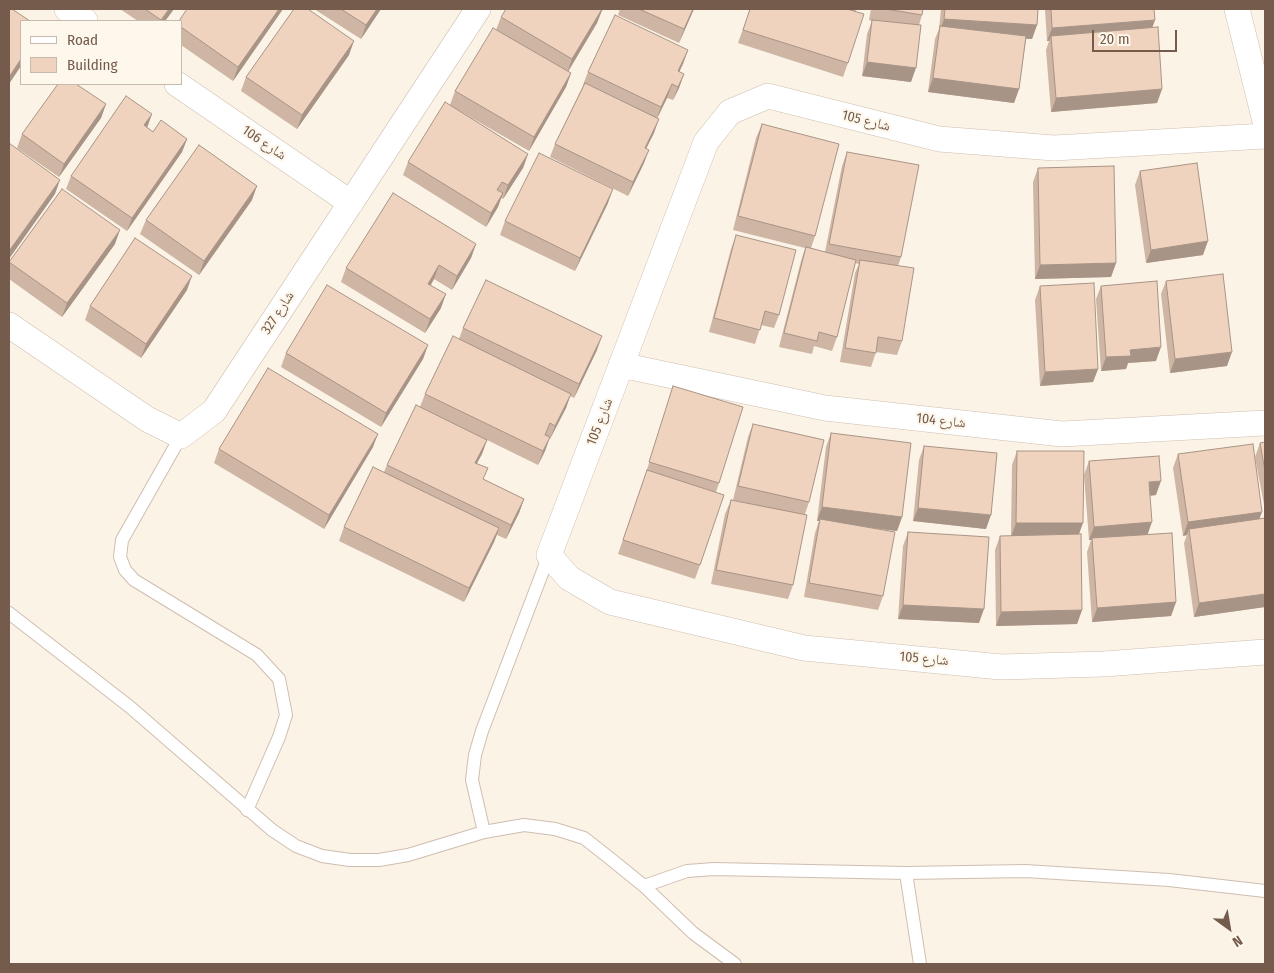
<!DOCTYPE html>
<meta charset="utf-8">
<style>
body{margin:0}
#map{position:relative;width:1274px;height:973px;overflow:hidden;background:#fbf3e6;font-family:"Fira Sans Condensed",sans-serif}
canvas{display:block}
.frame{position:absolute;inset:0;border:10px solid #745b4c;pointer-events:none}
.legend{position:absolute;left:20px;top:20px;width:162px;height:65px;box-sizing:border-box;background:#fef7ec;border:1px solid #c7b9ac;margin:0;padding:6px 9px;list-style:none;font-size:15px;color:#745b4c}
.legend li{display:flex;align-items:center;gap:10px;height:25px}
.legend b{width:25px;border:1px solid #c7b9ac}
.north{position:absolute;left:1204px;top:903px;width:50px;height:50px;-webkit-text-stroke:4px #fef7ec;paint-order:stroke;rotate:148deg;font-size:14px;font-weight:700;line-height:20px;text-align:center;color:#745b4c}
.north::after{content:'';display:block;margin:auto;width:18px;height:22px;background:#745b4c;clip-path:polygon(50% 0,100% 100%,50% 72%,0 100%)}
.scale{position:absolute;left:1092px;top:30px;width:85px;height:22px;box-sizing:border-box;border:2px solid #745b4c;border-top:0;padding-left:6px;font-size:15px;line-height:18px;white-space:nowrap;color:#745b4c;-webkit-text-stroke:4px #fef7ec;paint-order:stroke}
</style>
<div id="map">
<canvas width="1274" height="973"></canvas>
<div class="frame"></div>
<ul class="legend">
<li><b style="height:6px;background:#fff"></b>Road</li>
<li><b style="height:14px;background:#f0d3bf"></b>Building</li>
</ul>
<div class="north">N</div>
<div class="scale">20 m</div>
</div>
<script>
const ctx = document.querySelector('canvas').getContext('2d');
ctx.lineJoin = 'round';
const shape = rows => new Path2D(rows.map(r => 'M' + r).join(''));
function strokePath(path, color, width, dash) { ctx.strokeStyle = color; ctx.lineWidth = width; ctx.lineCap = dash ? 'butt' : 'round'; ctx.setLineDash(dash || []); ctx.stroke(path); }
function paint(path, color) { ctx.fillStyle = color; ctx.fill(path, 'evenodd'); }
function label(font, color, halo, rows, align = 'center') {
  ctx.font = font + ' "Fira Sans Condensed","Noto Naskh Arabic",sans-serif'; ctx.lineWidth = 4.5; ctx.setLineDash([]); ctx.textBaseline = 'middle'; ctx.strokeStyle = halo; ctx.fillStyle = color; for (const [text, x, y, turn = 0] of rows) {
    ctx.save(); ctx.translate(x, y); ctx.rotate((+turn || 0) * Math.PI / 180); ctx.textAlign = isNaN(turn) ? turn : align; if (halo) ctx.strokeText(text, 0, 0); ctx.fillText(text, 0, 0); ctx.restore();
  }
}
const service = shape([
 [181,436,122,540,120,557,125,570,134,580,257,655,279,679,286,715,279,737,247,810],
 [9,613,130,707,272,830,296,846,322,856,350,860,379,860,408,855,484,832,524,825,555,829,584,838,607,856,644,886,693,933,735,964],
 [484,832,472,780,475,755,482,731,549,555],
 [906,873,920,964],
 [644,886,687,871,714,869,906,873,1025,871,1169,880,1265,891]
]);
const minor = shape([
 [67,9,85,21],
 [1237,9,1265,121],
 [177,84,351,203],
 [1265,136,1054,148,939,139,768,96,730,112,706,142,549,555,569,578,610,602,804,648,1001,667,1104,664,1265,652],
 [9,325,147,419,181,436,214,411,478,9],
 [621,365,825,408,1062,434,1265,423]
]);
strokePath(service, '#cfbeb0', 14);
strokePath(minor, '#cfbeb0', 26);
strokePath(service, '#fff', 12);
strokePath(minor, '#fff', 25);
paint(shape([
 [120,9,174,9,165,21,138,21],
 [187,9,283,9,233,81,181,45,181,21],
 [314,9,381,9,361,39],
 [506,9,603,9,597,23,568,72,571,73,566,87,529,151,451,106,528,154,523,168,503,199,501,198,498,207,486,227,403,175,408,162,450,105,455,91,496,30,501,17],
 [620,9,694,9,679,43,618,15],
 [750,9,856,9,848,63,843,77,738,43],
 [871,9,923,9,922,15,919,25,911,82,862,76,867,34,872,21,869,20],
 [941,9,1038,9,1037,25,1032,39,1026,39,1019,89,1014,103,928,92,935,39,939,29],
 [1045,9,1154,9,1155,20,1152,28,1162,89,1157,103,1051,112,1046,50,1049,41,1047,41],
 [688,50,679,72,684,74,679,88,673,100,667,98,657,118,654,133,646,148,644,163,628,196,550,157,555,144,583,86,583,85,588,72],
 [349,55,297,129,241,91,246,77],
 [106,104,101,118,59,177,17,148,22,134],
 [762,124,815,236,811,248,825,252,842,166,847,152,901,257,898,266,902,341,897,355,876,352,871,367,840,362,855,273,859,264,855,263,837,337,832,351,814,346,812,354,779,347,801,261,805,248,733,230,756,138],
 [147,127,153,132,187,139,182,152,127,231,66,189,71,176],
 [1038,168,1116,263,1111,277,1035,279,1033,182],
 [1140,171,1203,255,1146,263,1135,185],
 [252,200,199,275,140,234,146,220],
 [608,203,575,271,500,235,505,221],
 [736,235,779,315,774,328,761,325,755,344,709,332,731,249],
 [115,244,62,317,9,279,9,262],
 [476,244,471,258,452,290,434,279,431,285,441,308,425,333,341,282,346,268],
 [1166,281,1227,366,1170,373,1161,294],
 [1040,286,1098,369,1093,382,1040,386,1035,300],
 [1101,286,1156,361,1128,363,1126,369,1101,371,1096,299],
 [187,290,141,358,85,320,90,306],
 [463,328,597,350,574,398,570,396,566,408,550,439,549,439,545,451,538,465,487,440,482,454,477,463,484,480,524,499,519,513,506,539,497,535,494,542,464,602,339,541,344,527,384,472,387,465,420,407,425,394,459,339],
 [428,345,423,359,381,427,281,367,286,353],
 [673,386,719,483,716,492,700,565,695,579,618,554,645,476],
 [753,424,809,502,805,514,793,585,788,599,711,584,725,514,731,500,755,505,733,500,748,437],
 [831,433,902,517,897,531,878,529,883,596,878,610,804,597,815,533,819,521,817,521,826,447],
 [1265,442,1265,510,1255,457,1260,443],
 [924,446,986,529,913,521,919,460],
 [373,447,324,529,214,463,219,449],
 [1017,451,1079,534,1082,610,1077,624,996,626,995,550,1000,536,1011,536,1012,465],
 [1178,454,1262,512,1259,519,1265,518,1265,607,1194,617,1184,543,1187,535,1183,536,1173,468],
 [1089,461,1156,495,1150,496,1148,534,1176,602,1171,616,1092,622,1087,552,1091,540,1089,540,1084,475],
 [908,532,979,623,898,619,903,546]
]), '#ceb5a4');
paint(shape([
 [169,9,174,9,165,21,161,21],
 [279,9,283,9,233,81,238,67],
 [377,9,381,9,361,39,366,25],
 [602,9,597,23,567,73,572,59],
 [693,9,694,9,679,43,684,29],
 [944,19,1037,25,1032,39,939,33],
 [1155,20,1150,34,1051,36,1049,41,1047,41,1052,28],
 [354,41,349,55,297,129,302,115],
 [688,50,683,64,673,85,678,71],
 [21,59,21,66,9,84,9,77],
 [867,62,916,68,911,82,862,76],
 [571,73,566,87,529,151,534,137],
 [684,74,679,88,673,100,678,87],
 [933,78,1019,89,1014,103,928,92],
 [672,84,667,98,656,121,661,107],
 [1162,89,1157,103,1051,112,1056,98],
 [106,104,101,118,59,177,64,164],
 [152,114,147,128,144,125],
 [659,119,654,133,640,161,645,148],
 [187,139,182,152,127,231,132,218],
 [649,150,644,163,628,196,633,182],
 [528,154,523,168,503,199,508,185],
 [60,180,55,194,9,259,9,251],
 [257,186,252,200,199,275,204,261],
 [613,189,608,203,575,271,580,258],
 [503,193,498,207,486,227,491,213],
 [120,230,115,244,62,317,67,303],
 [1208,241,1203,255,1146,263,1151,250],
 [476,244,471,258,452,290,457,276],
 [1116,263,1111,277,1035,279,1040,265],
 [439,265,434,279,423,297,428,284],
 [192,276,187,290,141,358,146,344],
 [446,294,441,308,425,333,430,319],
 [602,336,597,350,574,398,579,384],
 [428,345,423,359,381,427,386,413],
 [1161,347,1156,361,1128,363,1126,369,1101,371,1106,357,1130,350],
 [1232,352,1227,366,1170,373,1175,359],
 [1098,369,1093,382,1040,386,1045,372],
 [571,394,566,408,550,439,555,426],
 [378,434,373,447,324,529,329,515],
 [550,437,545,451,538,465,543,451],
 [487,440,482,454,470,476,475,463],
 [1161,481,1156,495,1144,496,1149,482],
 [524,499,519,513,506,539,511,525],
 [822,507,902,517,897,531,820,521,820,519,819,521,817,521],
 [918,508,991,515,986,529,913,521],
 [1262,512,1257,525,1189,529,1187,535,1183,536,1188,522],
 [1152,522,1147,536,1092,538,1091,540,1089,540,1094,527],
 [1016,523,1083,523,1078,537,1011,537],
 [499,528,494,542,464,602,469,588],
 [1265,594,1265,607,1194,617,1199,603],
 [1176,602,1171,616,1092,622,1097,608],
 [903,605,984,609,979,623,898,619],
 [1082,610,1077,624,996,626,1001,612]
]), '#a89486');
const building = shape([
 [9,9,12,9,30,21,21,21,21,59,9,77,9,9],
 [145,9,169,9,161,20,145,9],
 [187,9,279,9,238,67,181,27,181,21,179,21,187,9],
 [294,9,308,9,354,41,302,115,246,77,294,9],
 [341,9,377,9,366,25,341,9],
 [506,9,602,9,572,59,501,17,506,9],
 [639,9,693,9,684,29,639,9],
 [750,9,847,9,864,14,848,63,743,30,750,9],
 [886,9,923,9,922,15,886,9],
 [945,9,1038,9,1037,25,944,19,945,9],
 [1051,9,1154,9,1155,20,1052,28,1051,9],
 [615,15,688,50,678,71,684,74,678,87,672,84,661,107,588,72,615,15],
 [872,20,921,25,916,68,867,62,872,20],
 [940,26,1026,36,1019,89,933,78,940,26],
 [1158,27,1162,89,1056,98,1051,36,1158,27],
 [493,28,571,73,534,137,455,91,493,28],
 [585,83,659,119,645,148,649,150,633,182,555,144,585,83],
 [58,84,76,84,106,104,64,164,22,134,58,84],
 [126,96,152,114,144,125,153,132,161,120,187,139,132,218,71,176,126,96],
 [445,102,528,154,508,185,502,182,497,190,503,193,491,213,408,162,445,102],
 [762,124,839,144,815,236,738,216,762,124],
 [9,143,60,180,9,251,9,143],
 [199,145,257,186,204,261,146,220,199,145],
 [847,152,919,165,901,257,829,244,847,152],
 [539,153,613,189,580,258,505,221,539,153],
 [1197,163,1208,241,1151,250,1140,171,1197,163],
 [1114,166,1116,263,1040,265,1038,168,1114,166],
 [62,189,120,230,67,303,9,262,62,189],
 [393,193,476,244,457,276,439,265,428,284,446,294,430,319,346,268,393,193],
 [736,235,796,250,779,315,765,311,760,330,714,318,736,235],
 [135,238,192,276,146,344,90,306,135,238],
 [806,247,856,260,837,337,819,332,817,341,784,333,806,247],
 [860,260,914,268,902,341,878,337,876,353,845,348,860,260],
 [1223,274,1232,352,1175,359,1166,281,1223,274],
 [486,280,602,336,579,384,463,328,486,280],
 [1157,281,1161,347,1130,350,1131,356,1106,357,1101,286,1157,281],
 [1094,283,1098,369,1045,372,1040,286,1094,283],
 [327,285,428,345,386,413,286,353,327,285],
 [453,336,571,394,555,426,550,423,545,435,550,437,543,451,425,394,453,336],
 [268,368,378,434,329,515,219,449,268,368],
 [673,386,743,407,719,483,649,462,673,386],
 [416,405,487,440,475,463,488,468,483,479,524,499,511,525,387,465,416,405],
 [753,424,824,440,809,502,738,486,753,424],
 [831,433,911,443,902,517,822,507,831,433],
 [1265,442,1265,471,1260,443,1265,442],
 [1253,444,1262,512,1188,522,1178,454,1253,444],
 [924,446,997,453,991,515,918,508,924,446],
 [1017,451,1084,451,1083,523,1016,523,1017,451],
 [1159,456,1161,481,1149,482,1152,522,1094,527,1089,461,1159,456],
 [373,467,499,528,469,588,344,527,373,467],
 [647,470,724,495,700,565,623,540,647,470],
 [731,500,807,515,793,585,716,570,731,500],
 [1265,518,1265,594,1199,603,1189,529,1265,518],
 [820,519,895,532,883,596,809,583,820,519],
 [908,532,989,537,984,609,903,605,908,532],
 [1172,533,1176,602,1097,608,1092,538,1172,533],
 [1081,534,1082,610,1001,612,1000,536,1081,534]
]);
paint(building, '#f0d3bf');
strokePath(building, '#a89486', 1);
label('14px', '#745b4c', '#fef7ec', [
 ["شارع 105",866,121,14],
 ["شارع 106",264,143,34],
 ["شارع 327",278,313,-57],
 ["شارع 104",941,421,6],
 ["شارع 105",600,422,-69],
 ["شارع 105",924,659,5]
]);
</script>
